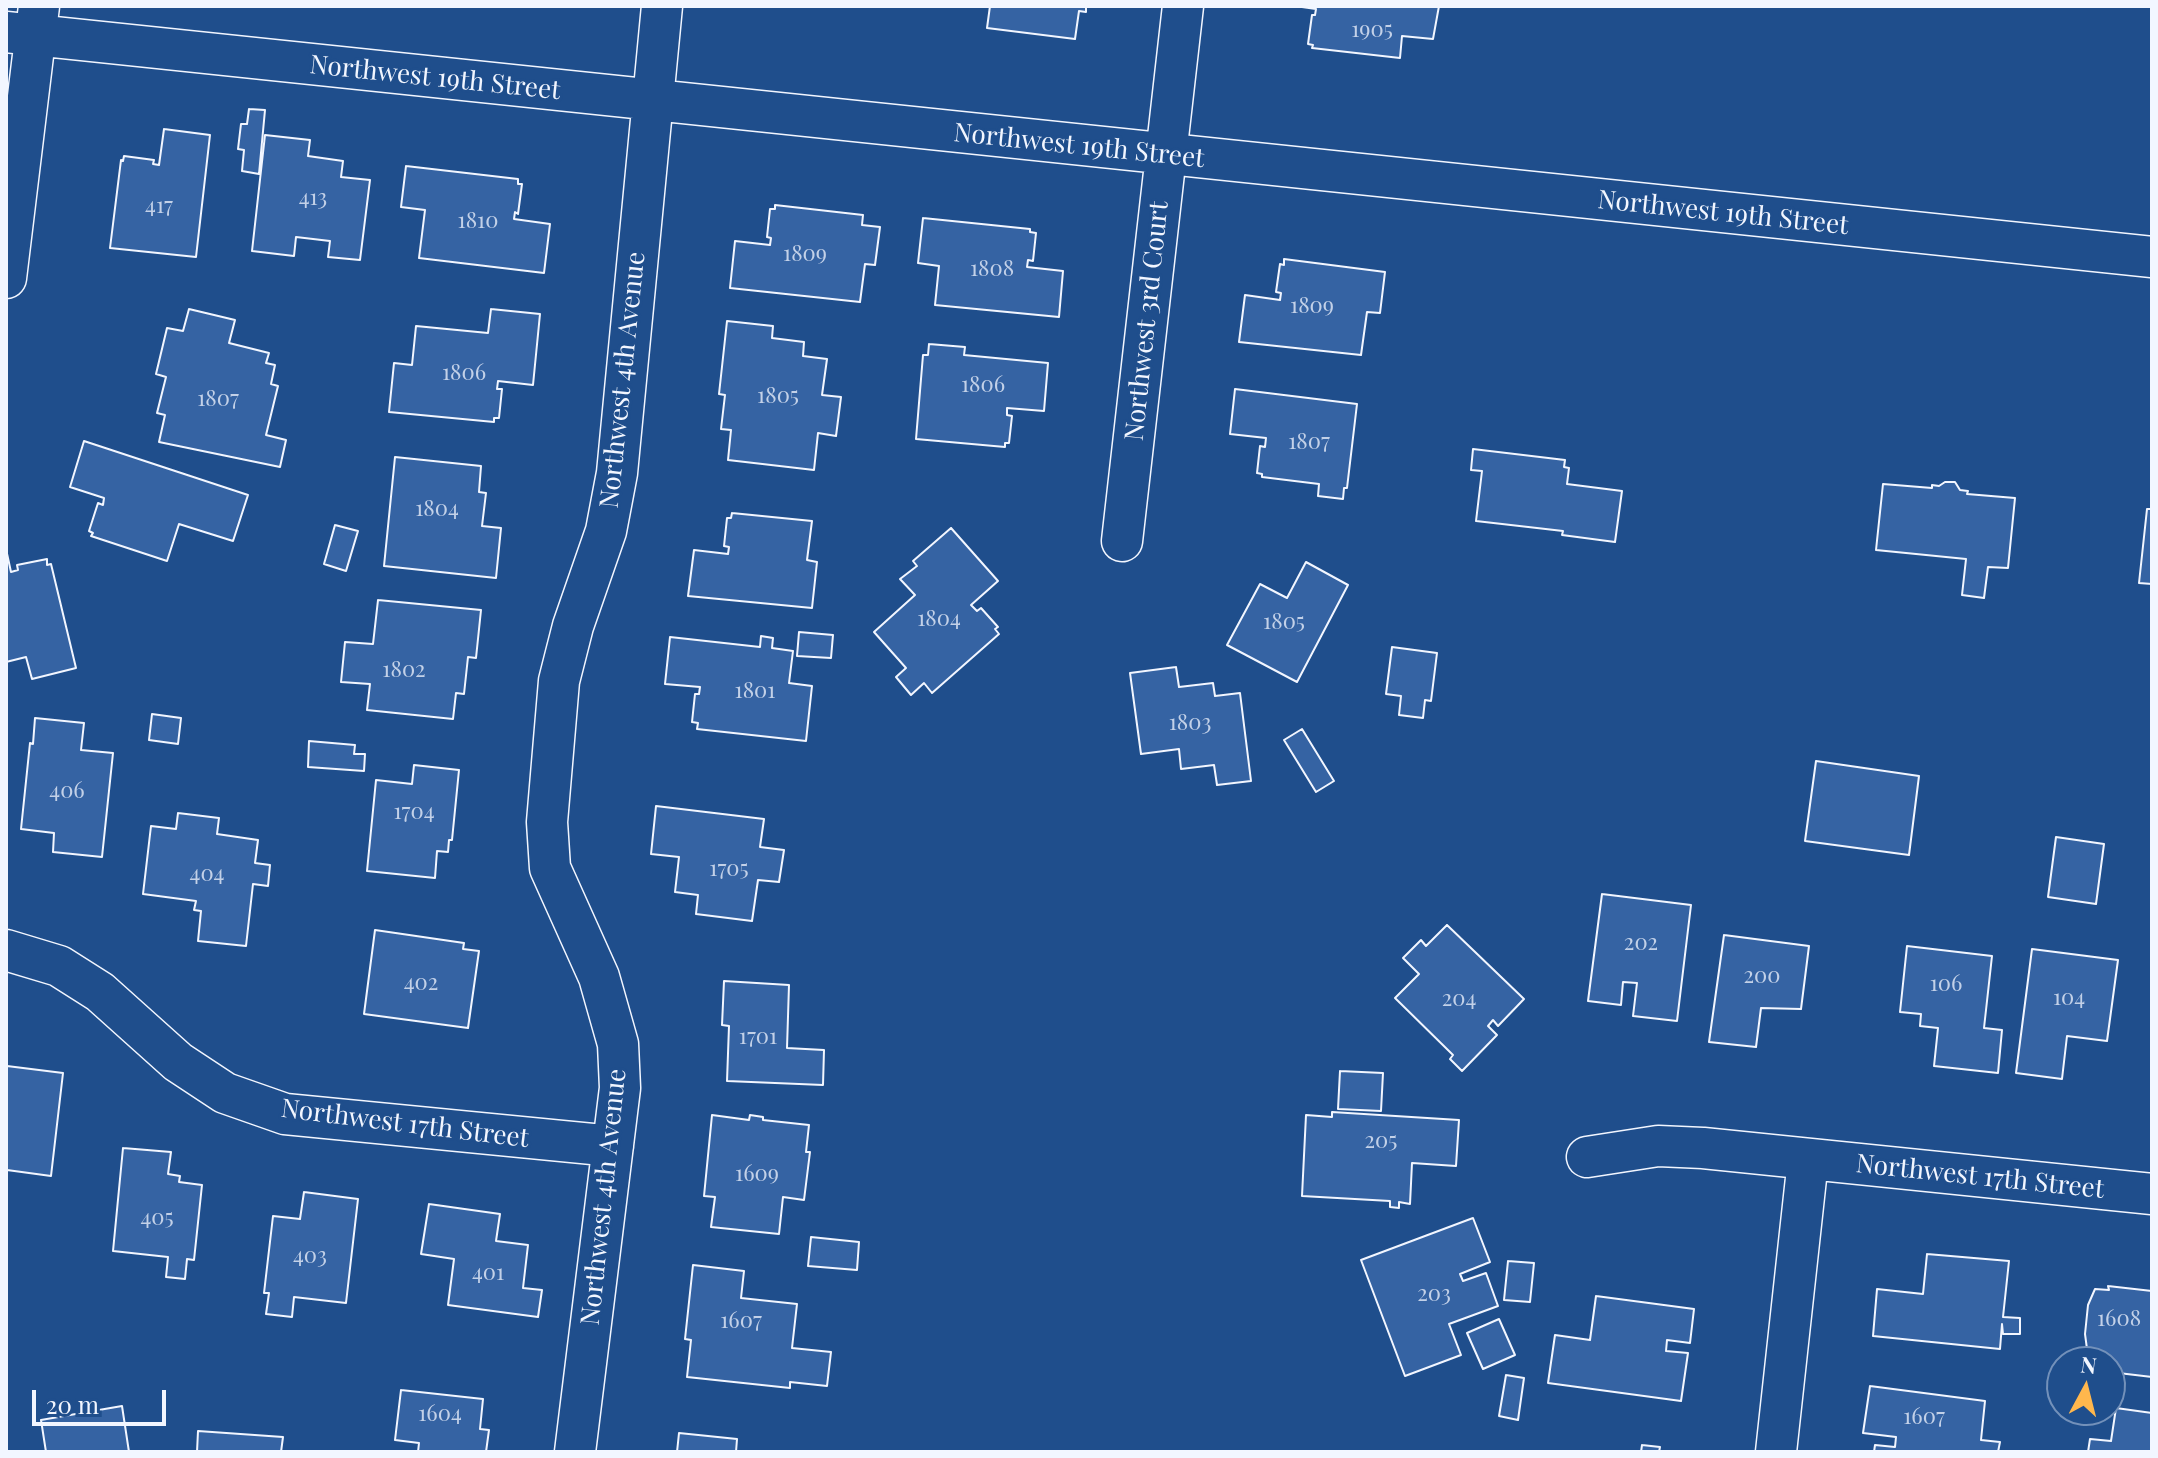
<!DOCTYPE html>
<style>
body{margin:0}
#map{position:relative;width:2158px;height:1458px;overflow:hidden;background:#1f4e8c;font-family:"Playfair Display",serif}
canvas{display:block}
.frame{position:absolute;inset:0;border:8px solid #f2f6ff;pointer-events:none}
.north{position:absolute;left:2046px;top:1346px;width:80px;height:80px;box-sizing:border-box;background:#1f4e8c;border:2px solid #7391ba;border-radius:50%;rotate:7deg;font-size:22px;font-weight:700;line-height:32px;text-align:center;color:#f2f6ff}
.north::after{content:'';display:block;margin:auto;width:28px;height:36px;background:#ffb74d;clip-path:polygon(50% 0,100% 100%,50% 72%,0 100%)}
.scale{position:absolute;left:32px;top:1390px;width:134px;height:36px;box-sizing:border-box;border:4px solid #f2f6ff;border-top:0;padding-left:10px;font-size:24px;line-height:28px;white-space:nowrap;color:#f2f6ff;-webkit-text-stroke:6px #1f4e8c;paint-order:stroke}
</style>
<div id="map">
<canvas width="2158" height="1458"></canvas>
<div class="frame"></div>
<div class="north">N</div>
<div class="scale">20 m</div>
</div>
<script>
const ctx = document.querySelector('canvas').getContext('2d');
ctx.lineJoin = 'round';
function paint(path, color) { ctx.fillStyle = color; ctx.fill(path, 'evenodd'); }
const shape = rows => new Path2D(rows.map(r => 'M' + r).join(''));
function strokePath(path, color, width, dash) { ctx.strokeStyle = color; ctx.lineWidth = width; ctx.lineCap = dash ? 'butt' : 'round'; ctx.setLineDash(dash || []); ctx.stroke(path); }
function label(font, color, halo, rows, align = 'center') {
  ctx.font = font + ' "Playfair Display",serif'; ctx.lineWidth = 6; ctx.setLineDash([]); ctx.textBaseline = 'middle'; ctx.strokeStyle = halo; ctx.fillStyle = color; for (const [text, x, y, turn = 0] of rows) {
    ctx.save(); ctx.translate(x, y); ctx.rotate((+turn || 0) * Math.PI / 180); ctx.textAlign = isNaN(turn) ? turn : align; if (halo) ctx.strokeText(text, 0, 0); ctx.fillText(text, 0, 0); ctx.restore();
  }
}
const building = shape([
 [990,6,1086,6,1086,12,1079,11,1075,39,987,28,990,6],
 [1295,6,1439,6,1433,39,1402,36,1400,58,1312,48,1313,45,1308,44,1312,15,1315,15,1316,9,1295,6],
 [249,109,265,110,259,174,242,171,244,150,238,149,241,124,247,124,249,109],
 [164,129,210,135,196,257,110,248,121,160,123,161,124,156,154,160,153,164,159,165,164,129],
 [265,135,310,140,308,156,343,161,341,177,370,180,360,260,328,257,330,241,296,237,294,256,252,251,265,135],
 [406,166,518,179,518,184,522,184,518,214,515,212,514,219,550,224,544,273,419,258,425,210,401,207,406,166],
 [775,205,863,215,862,225,880,227,875,265,865,264,860,302,730,288,735,241,770,245,771,238,767,237,770,209,775,209,775,205],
 [923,218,1030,229,1030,232,1036,233,1033,261,1028,260,1027,267,1063,271,1059,317,935,305,939,266,918,263,923,218],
 [1284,259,1385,272,1380,313,1367,312,1361,355,1239,342,1245,295,1280,300,1281,293,1276,292,1280,264,1284,265,1284,259],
 [189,309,235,320,229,343,269,353,266,363,275,365,271,384,278,386,266,435,286,440,280,467,159,442,165,415,157,413,166,377,156,374,167,328,183,331,189,309],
 [491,309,540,314,533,385,498,381,497,389,502,389,499,418,494,418,494,422,389,412,394,363,412,365,416,326,488,333,491,309],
 [727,321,773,326,772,338,804,342,803,356,827,359,822,395,841,397,836,436,818,433,814,470,728,460,731,430,721,429,725,395,719,394,727,321],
 [929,344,965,347,964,355,1048,363,1044,411,1007,408,1007,415,1012,416,1009,443,1005,443,1005,447,916,439,923,355,928,355,929,344],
 [1235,389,1357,404,1347,488,1344,488,1343,499,1318,496,1319,484,1262,477,1262,474,1257,473,1260,446,1265,447,1266,438,1230,434,1235,389],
 [84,441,248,495,233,541,179,524,167,561,91,536,93,533,89,531,98,503,103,505,104,498,70,487,84,441],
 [1473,449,1565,460,1564,467,1569,468,1567,484,1622,491,1615,542,1562,535,1563,531,1476,521,1482,471,1471,470,1473,449],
 [395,457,481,466,479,492,486,493,482,526,501,528,496,578,384,566,395,457],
 [1945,482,1955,482,1960,490,1968,491,1967,494,2015,498,2008,568,1988,567,1984,598,1962,595,1966,559,1876,550,1883,484,1932,488,1932,485,1939,486,1945,482],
 [2147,509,2152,509,2152,584,2139,583,2147,509],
 [732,513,812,521,807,560,817,562,812,608,688,596,694,550,728,554,729,547,724,546,727,518,731,518,732,513],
 [335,525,358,531,346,571,324,564,335,525],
 [951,528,998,581,971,605,977,611,981,608,998,627,995,629,999,634,932,693,924,683,911,695,896,677,906,668,874,632,915,595,900,579,917,566,913,561,951,528],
 [6,549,11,572,18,570,17,565,47,559,47,565,51,564,76,668,32,679,26,657,6,662,6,549],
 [1306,562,1348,585,1297,682,1227,645,1260,584,1287,598,1306,562],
 [378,600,481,610,476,658,468,657,464,694,456,693,453,719,367,710,370,684,341,682,345,642,373,644,378,600],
 [799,632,833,635,831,658,797,656,799,632],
 [761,636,773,638,772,648,793,651,789,683,812,686,806,741,697,729,698,723,692,722,695,694,699,694,700,687,665,684,670,637,760,647,761,636],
 [1392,647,1437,653,1431,701,1425,700,1423,718,1399,715,1401,696,1386,694,1392,647],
 [1176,667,1179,687,1213,683,1215,696,1240,693,1251,781,1217,785,1214,765,1181,769,1179,749,1141,754,1130,673,1176,667],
 [152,714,181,718,178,744,149,740,152,714],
 [35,718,84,723,81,750,113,753,102,857,53,852,54,833,21,829,30,743,33,744,35,718],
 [1302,729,1334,781,1316,792,1284,740,1302,729],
 [309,741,355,745,354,754,365,754,364,771,308,767,309,741],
 [1816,761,1919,776,1909,855,1805,841,1816,761],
 [414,765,459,770,452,840,449,840,448,852,437,851,435,878,367,871,376,780,412,784,414,765],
 [656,806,764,819,760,847,784,850,779,882,758,880,752,921,696,914,698,895,675,892,679,857,651,854,656,806],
 [178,813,219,818,217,834,258,840,255,863,270,865,268,886,253,884,246,946,198,941,201,911,194,910,196,901,143,894,151,826,176,829,178,813],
 [2056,837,2104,844,2096,904,2048,897,2056,837],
 [1602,894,1691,905,1677,1021,1633,1016,1637,983,1623,982,1621,1005,1588,1001,1602,894],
 [1447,925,1524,999,1498,1026,1493,1020,1488,1026,1497,1035,1462,1071,1450,1059,1453,1055,1395,998,1419,974,1403,958,1421,940,1426,946,1447,925],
 [375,930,464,943,463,949,479,951,468,1028,364,1014,375,930],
 [1724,935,1809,946,1801,1009,1761,1008,1756,1047,1709,1042,1724,935],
 [1907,946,1992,956,1984,1028,2002,1030,1998,1073,1934,1066,1938,1028,1920,1026,1921,1014,1900,1012,1907,946],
 [2032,949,2118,960,2107,1041,2067,1036,2062,1079,2016,1073,2032,949],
 [724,981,789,985,787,1048,824,1050,823,1085,727,1081,729,1026,722,1025,724,981],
 [7,1066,63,1073,51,1176,7,1170,6,1180,7,1066],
 [1340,1071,1383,1073,1381,1111,1338,1109,1340,1071],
 [1332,1112,1459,1120,1456,1166,1412,1163,1410,1204,1399,1202,1399,1208,1390,1207,1390,1201,1302,1196,1306,1115,1332,1117,1332,1112],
 [712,1115,749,1120,750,1115,763,1117,763,1120,809,1125,806,1152,810,1152,804,1200,783,1197,779,1234,711,1227,715,1197,704,1196,712,1115],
 [123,1148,171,1152,168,1174,180,1176,179,1182,202,1185,194,1260,187,1259,185,1279,166,1277,168,1257,113,1251,123,1148],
 [304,1192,358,1199,346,1303,294,1297,292,1317,266,1314,269,1293,264,1293,273,1216,300,1219,304,1192],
 [429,1204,500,1214,496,1241,528,1245,523,1288,542,1290,538,1317,448,1305,454,1259,421,1254,429,1204],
 [1473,1218,1490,1262,1460,1274,1463,1281,1486,1273,1498,1306,1449,1324,1461,1355,1405,1376,1361,1260,1473,1218],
 [811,1237,859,1242,857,1270,808,1266,811,1237],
 [1927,1254,2009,1261,2003,1317,2020,1318,2020,1334,2003,1334,2002,1324,2000,1349,1873,1336,1877,1289,1923,1294,1927,1254],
 [1508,1261,1534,1263,1530,1302,1504,1300,1508,1261],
 [693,1265,744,1271,741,1298,797,1304,792,1348,831,1352,827,1386,790,1382,790,1388,687,1377,691,1340,685,1339,693,1265],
 [2108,1286,2152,1291,2152,1377,2110,1372,2110,1362,2099,1362,2100,1354,2087,1349,2085,1334,2088,1305,2095,1289,2109,1290,2108,1286],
 [1596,1296,1694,1309,1690,1343,1667,1340,1666,1351,1688,1353,1681,1401,1548,1383,1555,1335,1590,1340,1596,1296],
 [1499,1319,1515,1355,1483,1369,1467,1333,1499,1319],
 [1506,1375,1524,1378,1518,1420,1499,1416,1506,1375],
 [1870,1386,1985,1401,1981,1440,2000,1442,1998,1452,1874,1452,1875,1445,1895,1447,1896,1437,1863,1433,1870,1386],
 [401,1390,483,1399,480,1429,489,1430,486,1452,418,1452,419,1443,395,1440,401,1390],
 [122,1406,129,1452,46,1452,41,1420,122,1406],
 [2116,1408,2152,1413,2152,1452,2088,1452,2090,1439,2111,1441,2116,1408],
 [198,1431,283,1437,281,1452,197,1452,198,1431],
 [679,1433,737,1439,736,1452,677,1452,679,1433],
 [1642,1445,1660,1447,1659,1452,1641,1452,1642,1445]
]);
paint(building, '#3563a3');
strokePath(building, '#f2f6ff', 2);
const street = shape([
 [6,32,2152,257],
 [6,278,39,6],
 [1122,541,1183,6],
 [6,950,59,966,100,992,178,1062,225,1093,285,1114,613,1146],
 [1587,1157,1658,1146,1703,1148,2152,1194],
 [575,1452,620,1088,618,1044,599,977,550,868,547,822,559,681,573,626,606,531,617,473,662,6],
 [1776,1452,1808,1160]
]);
strokePath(street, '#f2f6ff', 43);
strokePath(street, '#1f4e8c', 40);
label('22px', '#c3d1e8', null, [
 ["1905",1372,30],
 ["413",313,198],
 ["417",159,206],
 ["1810",478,221],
 ["1809",805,254],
 ["1808",992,269],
 ["1809",1312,306],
 ["1806",464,373],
 ["1806",983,385],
 ["1805",778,396],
 ["1807",218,399],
 ["1807",1309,442],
 ["1804",437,509],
 ["1804",939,619],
 ["1805",1284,622],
 ["1802",404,670],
 ["1801",755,691],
 ["1803",1190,723],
 ["406",67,791],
 ["1704",414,812],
 ["1705",729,869],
 ["404",207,874],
 ["202",1641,943],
 ["200",1762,976],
 ["402",421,983],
 ["106",1946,984],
 ["104",2069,998],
 ["204",1459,999],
 ["1701",758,1037],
 ["205",1381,1141],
 ["1609",757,1174],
 ["405",157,1218],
 ["403",310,1256],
 ["401",488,1273],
 ["203",1434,1294],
 ["1608",2119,1319],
 ["1607",741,1321],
 ["1604",440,1414],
 ["1607",1924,1417]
]);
label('26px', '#f2f6ff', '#1f4e8c', [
 ["Northwest 19th Street",435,78,6],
 ["Northwest 19th Street",1079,146,6],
 ["Northwest 19th Street",1723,213,6],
 ["Northwest 3rd Court",1147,321,-84],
 ["Northwest 4th Avenue",623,380,-84],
 ["Northwest 17th Street",405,1124,7],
 ["Northwest 17th Street",1980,1177,6],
 ["Northwest 4th Avenue",604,1197,-84]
]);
</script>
